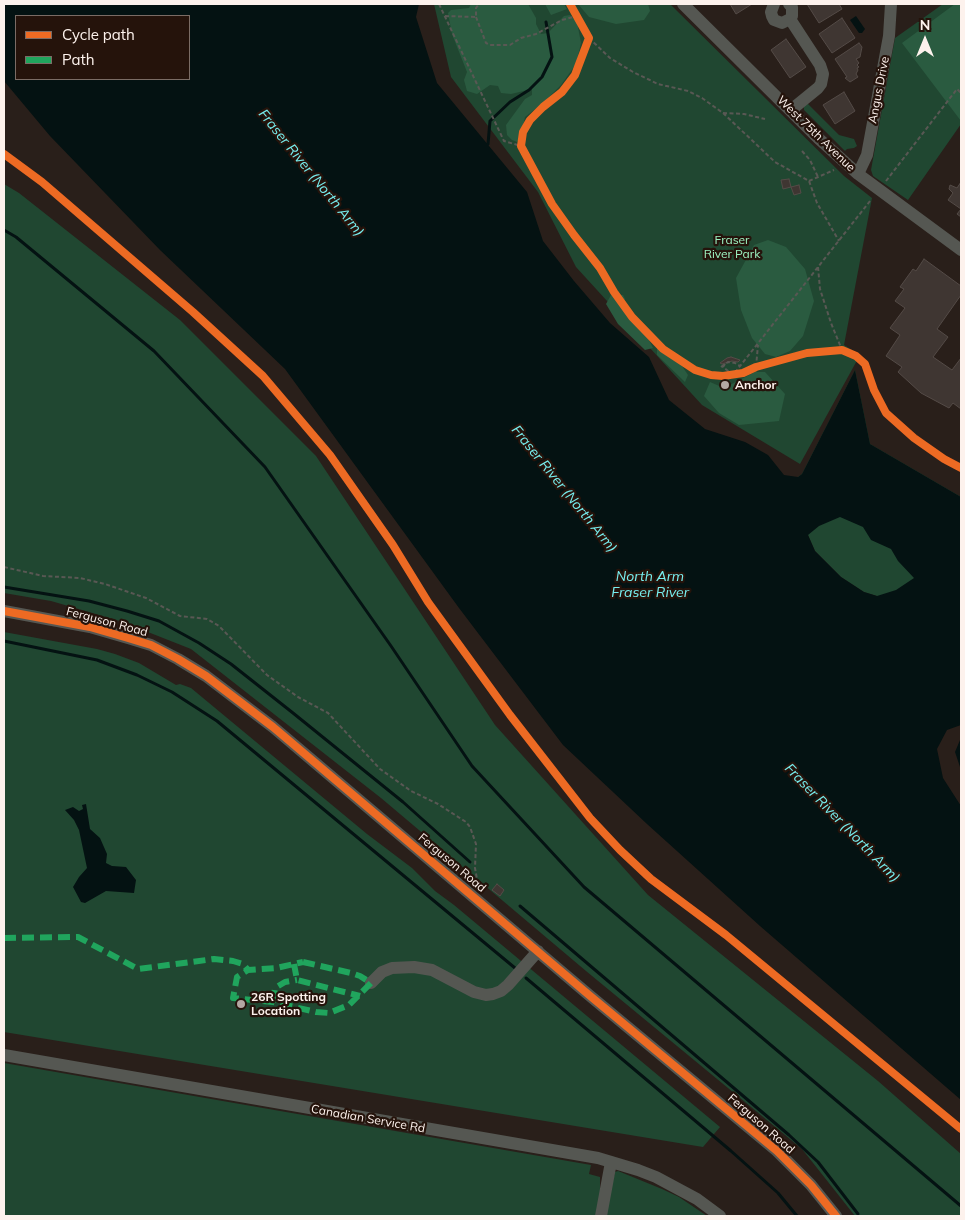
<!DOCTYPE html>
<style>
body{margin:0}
#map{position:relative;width:965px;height:1220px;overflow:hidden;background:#291f1a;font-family:Mulish,sans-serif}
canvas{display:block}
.frame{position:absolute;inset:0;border:5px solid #fdf2ed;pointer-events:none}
.legend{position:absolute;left:15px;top:15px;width:175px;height:65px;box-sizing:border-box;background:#25130b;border:1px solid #7b6c65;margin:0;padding:6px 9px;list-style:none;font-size:15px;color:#fdf2ed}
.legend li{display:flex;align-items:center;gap:10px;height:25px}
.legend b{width:25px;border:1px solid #7b6c65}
.north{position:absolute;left:900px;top:15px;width:50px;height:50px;-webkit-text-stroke:4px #25130b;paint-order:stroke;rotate:0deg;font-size:14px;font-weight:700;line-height:20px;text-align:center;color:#fdf2ed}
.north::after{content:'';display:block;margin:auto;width:18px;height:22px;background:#fdf2ed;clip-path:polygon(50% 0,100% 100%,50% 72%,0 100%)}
</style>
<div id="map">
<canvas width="965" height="1220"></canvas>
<div class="frame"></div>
<ul class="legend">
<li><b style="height:6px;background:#ed6a23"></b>Cycle path</li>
<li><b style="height:6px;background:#20a55d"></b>Path</li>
</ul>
<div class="north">N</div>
</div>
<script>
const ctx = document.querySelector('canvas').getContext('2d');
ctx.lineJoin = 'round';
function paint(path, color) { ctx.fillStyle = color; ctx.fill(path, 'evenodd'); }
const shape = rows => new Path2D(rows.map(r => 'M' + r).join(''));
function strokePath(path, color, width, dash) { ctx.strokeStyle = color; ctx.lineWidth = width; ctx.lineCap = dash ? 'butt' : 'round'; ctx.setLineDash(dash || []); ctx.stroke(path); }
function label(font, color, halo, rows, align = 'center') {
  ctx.font = font + ' Mulish,sans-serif'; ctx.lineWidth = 4.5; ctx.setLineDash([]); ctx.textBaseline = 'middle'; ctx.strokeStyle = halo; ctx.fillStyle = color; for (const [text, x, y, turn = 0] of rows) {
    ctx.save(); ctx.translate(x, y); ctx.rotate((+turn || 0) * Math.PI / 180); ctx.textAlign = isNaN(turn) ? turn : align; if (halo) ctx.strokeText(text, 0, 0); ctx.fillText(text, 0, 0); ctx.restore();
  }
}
paint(shape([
 [434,4,670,4,844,176,872,198,844,345,860,355,800,464,702,405,576,267,538,192,451,77],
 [943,4,961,4,961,124,908,200,873,176,871,170,895,38],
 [807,103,839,135,854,139,857,146,854,148,847,149,845,151,804,110,804,105],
 [4,184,19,193,180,320,316,456,495,725,648,895,878,1081,961,1154,961,1216,855,1216,802,1149,586,971,381,798,191,649,120,621,51,601,4,593],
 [855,370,870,444,961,497,961,600,877,596,864,592,841,577,815,551,808,535,798,477,802,474],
 [4,632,97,649,115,654,139,663,176,685,180,684,191,688,367,834,412,868,435,891,454,905,720,1127,703,1147,4,1032],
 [4,1063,591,1165,589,1174,600,1177,600,1194,596,1216,4,1216],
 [618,1171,662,1189,679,1197,707,1216,605,1216,615,1172]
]), '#204731');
paint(shape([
 [471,4,528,4,536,18,536,24,541,34,548,33,564,16,570,15,577,22,581,43,576,64,561,85,543,103,525,117,521,136,517,142,512,140,507,135,506,125,525,99,532,95,532,89,511,94,501,93,498,86,490,85,477,94,467,91,464,80,467,72,452,34,448,13,451,10,469,8],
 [545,4,564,4,567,9,551,15],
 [578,4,648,4,650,11,644,20,616,24,589,17],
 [955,4,961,4,961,121,902,43],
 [768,240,786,247,805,269,814,301,803,336,790,351,776,357,765,354,752,338,741,310,736,278,754,245],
 [611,295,623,295,625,299,621,306,625,312,639,320,653,348,645,350,618,324,606,304],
 [657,346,682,366,688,375,685,382,657,355],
 [755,372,765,372,785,394,779,421,739,425,719,413,704,396,710,382,724,388]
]), '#2a5b40');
paint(shape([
 [4,4,419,4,416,17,437,83,527,192,543,241,574,281,610,323,649,357,669,400,705,429,745,442,768,455,784,475,798,477,802,474,855,370,870,444,961,497,961,725,947,730,937,749,943,778,961,806,961,1100,760,926,647,824,563,745,459,608,285,369,160,250,50,136,4,81],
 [16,16,189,16,189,79,16,79],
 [840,517,863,527,871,540,891,549,898,561,914,578,896,590,877,596,864,592,841,577,815,551,808,535,819,526],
 [856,16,865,29,862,33,859,33,850,20],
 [960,740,961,740,961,770,955,752],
 [86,804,90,829,100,838,107,854,106,863,112,866,126,867,136,880,134,893,106,891,85,903,81,902,73,887,79,877,87,868,79,830,74,820,65,810,73,807,79,811,83,809,82,805]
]), '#041212');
strokePath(shape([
 [488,144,490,121,510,102,529,90,542,77,552,57,546,22],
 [4,230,16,237,154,351,265,467,391,646,472,766,584,887,961,1206],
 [4,587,89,601,127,611,159,621,199,643,231,664,293,713,403,802,470,862],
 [4,641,97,660,137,675,172,692,217,721,515,968],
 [520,906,789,1135,818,1162,858,1214],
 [526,978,731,1151,778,1193,797,1216]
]), '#041212', 3);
const building = shape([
 [730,4,752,4,736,14,730,4],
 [807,4,839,4,842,9,819,23,807,4],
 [842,18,855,38,832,53,819,34,842,18],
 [786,39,806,67,790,78,771,50,786,39],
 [859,43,862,47,860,57,856,59,859,63,857,65,859,67,857,68,858,70,856,74,858,77,850,82,845,78,847,77,835,59,859,43],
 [844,92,855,111,835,124,823,105,844,92],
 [789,179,791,187,783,189,781,180,789,179],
 [961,182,961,217,957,214,961,209,948,200,953,193,949,189,950,185,957,188,961,182],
 [799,185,801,193,794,195,791,187,799,185],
 [924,259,961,286,961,295,937,329,948,337,933,357,952,370,961,358,961,409,953,403,949,408,921,393,898,372,902,367,886,356,900,335,890,328,905,308,895,301,904,289,900,287,913,269,916,271,924,259],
 [731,357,740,360,738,362,732,361,722,364,720,363,727,358,731,357],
 [497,884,504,890,500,896,492,890,497,884]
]);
paint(building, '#3f3632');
strokePath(building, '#544b47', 1);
strokePath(shape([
 [439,4,504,141,521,146],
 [445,16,476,17,476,8,479,4],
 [476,17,486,43,490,45,510,45,521,38,536,34,562,20,577,16],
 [589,38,610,58,633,72,658,84,688,91,702,98,723,113,775,162,809,181,817,203,839,241],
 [723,113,744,114,765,119],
 [802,151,810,160,818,177],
 [809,181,834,170],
 [886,181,957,89,960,92,961,90],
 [818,267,820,289,831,323,842,350],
 [725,364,723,367,733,375,870,201],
 [721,367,728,362,735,363,740,366],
 [756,367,758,345],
 [4,567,43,576,80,578,105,584,146,598,180,616,207,619,219,626,267,675,298,697,328,713,380,769,411,791,438,804,466,822,470,827,476,844,475,868,478,885]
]), '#595854', 2, [4, 2.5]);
strokePath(shape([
 [683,4,818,138,858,174,961,250],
 [774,4,771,12,772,16,774,20,782,23,790,19,792,16,792,7,789,4],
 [790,19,820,65,823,74,821,84,818,88,791,110],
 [858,174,867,155,889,36,891,4],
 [4,611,90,627,128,638,151,645,178,659,206,676,273,727,589,995,777,1151,811,1185,836,1216],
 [371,983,382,972,392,968,414,967,432,970,474,992,486,995,493,994,501,991,508,985,538,951],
 [4,1055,598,1158,638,1170,656,1177,697,1199,720,1216],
 [601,1216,611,1162]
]), '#555752', 12);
strokePath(shape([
 [4,938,78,937,138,969,214,959,233,961,243,964,248,970],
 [303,962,351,973,360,976,371,983,349,1005,329,1013,316,1012,273,1002,233,998,237,977,248,970,276,968,303,962],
 [294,964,297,980,360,996],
 [273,1002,275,988,285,982,297,980]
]), '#20a55d', 6, [12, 6]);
strokePath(shape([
 [570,4,589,38,575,75,562,92,543,107,530,120,523,132,521,146,552,204,574,235,600,268,614,292,632,317,663,349,695,370,711,375,723,376,743,373,756,367,807,353,842,350,856,356,865,364,874,390,886,413,914,438,944,459,961,468],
 [4,154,42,182,193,312,263,376,330,455,393,545,428,602,510,715,590,818,620,850,651,879,726,935,961,1129],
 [4,611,90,627,128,638,151,645,178,659,206,676,273,727,589,995,777,1151,811,1185,836,1216]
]), '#ed6a23', 8);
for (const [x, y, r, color] of [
 [725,385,5,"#b3a8a3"],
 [241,1004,5,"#b3a8a3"]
]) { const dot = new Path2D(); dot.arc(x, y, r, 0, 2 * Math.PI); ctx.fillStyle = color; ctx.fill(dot); strokePath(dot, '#25130b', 2); }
label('12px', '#fdf2ed', '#25130b', [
 ["Angus Drive",879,90,-79],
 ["West 75th Avenue",816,134,44],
 ["Ferguson Road",107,622,15],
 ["Ferguson Road",452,863,40],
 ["Canadian Service Rd",368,1119,10],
 ["Ferguson Road",761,1124,41]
]);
label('12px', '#9df4c3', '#25130b', [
 ["Fraser",732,240],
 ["River Park",732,254]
]);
label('bold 12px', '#fdf2ed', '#25130b', [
 ["Anchor",735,385],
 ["26R Spotting",251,997],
 ["Location",251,1011]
], 'left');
label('italic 14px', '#77eff0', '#25130b', [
 ["Fraser River (North Arm)",311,173,51],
 ["Fraser River (North Arm)",564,489,51],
 ["North Arm",650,577],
 ["Fraser River",650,593],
 ["Fraser River (North Arm)",842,823,46]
]);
</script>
